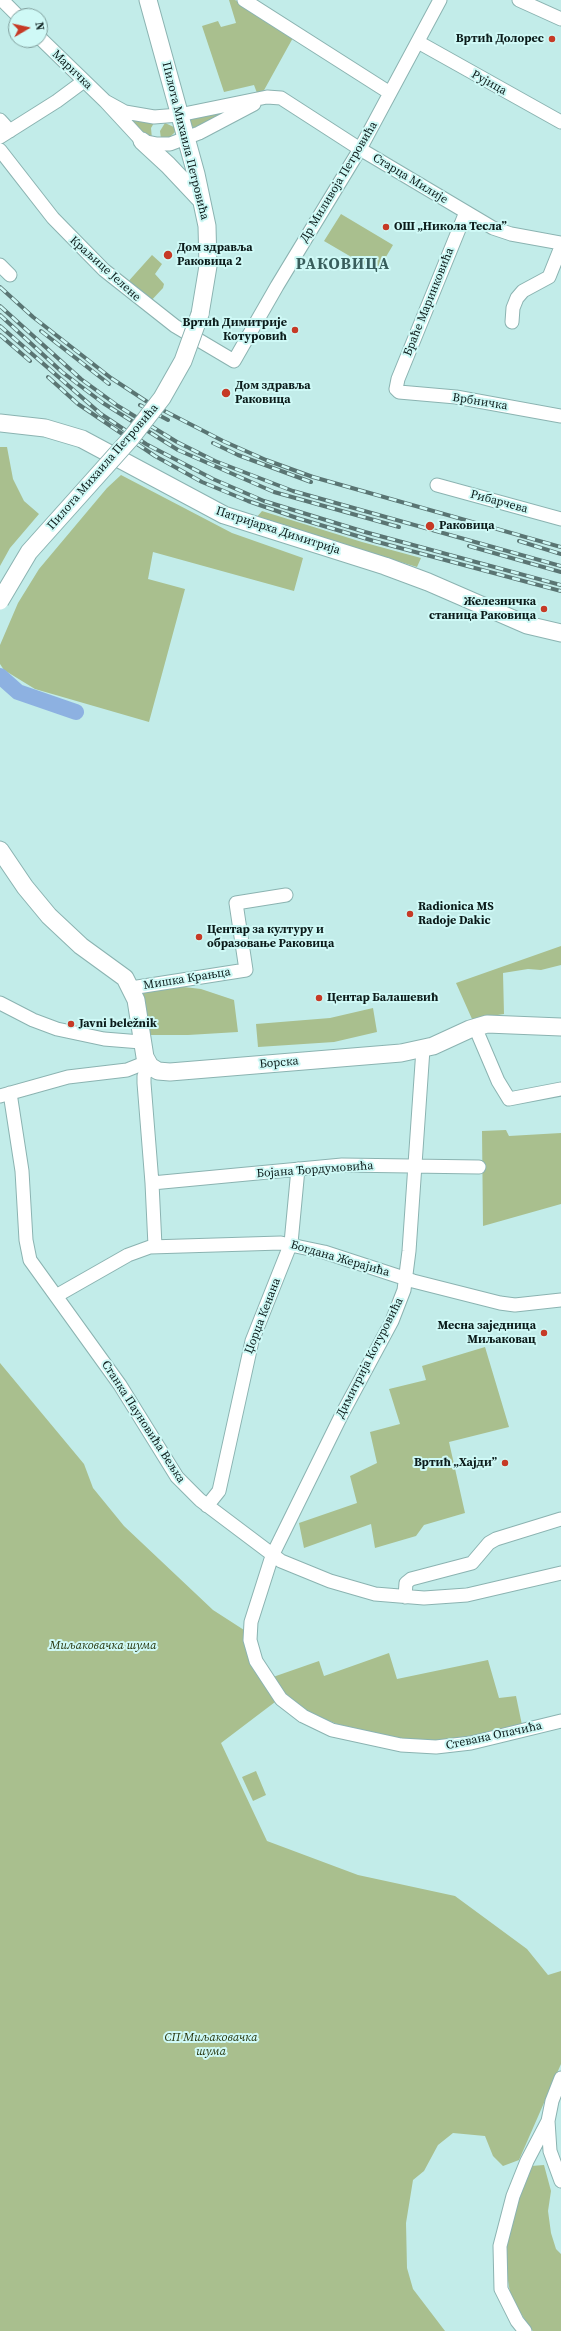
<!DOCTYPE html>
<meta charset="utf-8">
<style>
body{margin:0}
#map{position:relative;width:561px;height:2331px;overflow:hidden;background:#c2ece9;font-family:"Source Serif 4",serif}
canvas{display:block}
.north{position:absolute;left:8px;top:8px;width:40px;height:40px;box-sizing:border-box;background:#cff9f6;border:1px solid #81a09e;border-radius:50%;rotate:81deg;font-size:11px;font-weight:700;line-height:16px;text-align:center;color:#0b1b1a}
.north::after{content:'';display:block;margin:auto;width:14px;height:18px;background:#c63a26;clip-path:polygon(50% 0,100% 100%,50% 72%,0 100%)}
</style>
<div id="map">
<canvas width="561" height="2331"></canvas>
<div class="north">N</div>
</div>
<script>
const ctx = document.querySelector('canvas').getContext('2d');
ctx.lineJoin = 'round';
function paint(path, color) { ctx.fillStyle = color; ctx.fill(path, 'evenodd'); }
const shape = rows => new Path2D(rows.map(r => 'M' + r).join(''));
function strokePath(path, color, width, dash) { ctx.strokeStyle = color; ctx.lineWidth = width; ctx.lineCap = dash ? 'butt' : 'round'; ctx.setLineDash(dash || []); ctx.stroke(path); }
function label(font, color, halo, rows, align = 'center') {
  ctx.font = font + ' "Source Serif 4",serif'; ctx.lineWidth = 4; ctx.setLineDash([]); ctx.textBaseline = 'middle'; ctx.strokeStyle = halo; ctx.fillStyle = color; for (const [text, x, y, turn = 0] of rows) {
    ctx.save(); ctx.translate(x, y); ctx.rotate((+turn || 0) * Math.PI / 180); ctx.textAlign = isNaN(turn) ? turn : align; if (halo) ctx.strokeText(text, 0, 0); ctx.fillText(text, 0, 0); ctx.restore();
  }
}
paint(shape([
 [229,0,235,0,294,36,263,92,257,93,254,85,224,92,202,26,218,21,221,27,236,23],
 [240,108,194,128,190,124,191,119],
 [130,118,154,123,151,128,152,139,149,139],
 [165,123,174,127,175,132,168,139,161,139,160,131],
 [341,214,393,245,377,272,324,241],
 [152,255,162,264,155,274,164,284,163,288,148,304,126,284],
 [0,447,7,447,13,479,24,501,39,514,10,548,0,566],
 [121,475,232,533,303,558,294,591,153,552,148,579,185,589,149,722,35,689,4,670,0,664,0,645,18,603,39,569,107,488],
 [262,511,362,542,421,558,417,567,256,518],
 [561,946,561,965,541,970,528,969,503,973,504,1014,472,1019,456,983],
 [167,985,201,989,234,1000,238,1032,188,1035,147,1035,142,998,144,992],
 [373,1008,377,1032,334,1042,258,1047,256,1024,330,1018],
 [506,1130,509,1136,561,1133,561,1204,483,1226,482,1131],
 [485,1347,509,1427,449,1442,465,1513,424,1525,416,1536,375,1548,371,1524,304,1548,299,1523,357,1503,350,1476,377,1463,370,1432,400,1424,389,1389,426,1380,422,1366],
 [0,1363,84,1464,93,1488,124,1526,213,1610,244,1630,279,1699,221,1743,267,1841,358,1875,455,1896,527,1949,548,1975,561,1971,561,2064,519,2160,503,2166,493,2156,485,2136,453,2133,438,2145,424,2171,413,2180,406,2223,407,2268,413,2289,445,2331,0,2331],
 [389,1653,397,1679,488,1660,499,1698,516,1696,522,1725,517,1728,452,1740,418,1741,388,1736,337,1724,312,1714,291,1702,273,1677,319,1661,324,1676],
 [256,1771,266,1795,253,1801,242,1777],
 [544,2165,551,2191,548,2211,551,2233,556,2249,561,2254,561,2331,533,2331,531,2329,511,2298,507,2275,506,2249,521,2189,531,2166]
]), '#a9bf8e');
strokePath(shape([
 [0,676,18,692,76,712]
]), '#8db1e1', 16);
const minor = shape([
 [2,0,18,16],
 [244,0,390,93],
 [519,0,561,19],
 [40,38,105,101,142,141,157,144,170,144,199,133,254,104],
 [418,42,561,122],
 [105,101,125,112,154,117,179,115,267,97,281,98,360,149,493,228,511,234,561,243],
 [0,120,10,131],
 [0,137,57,101,84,81],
 [0,150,53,218,104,270,175,326,234,361,277,286,360,149,440,0],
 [466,212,398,379,396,389,399,392,456,397,561,416],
 [0,265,10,275],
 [512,322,513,308,517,298,523,291,549,277,561,247],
 [437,485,561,519],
 [131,988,246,970,236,903,286,895],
 [0,1003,33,1020,57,1029,104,1039,141,1042],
 [475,1027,498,1081,509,1099,561,1089],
 [423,1049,409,1251,404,1290,392,1321,342,1414,272,1556,251,1622,250,1640,256,1661,281,1699,303,1716,332,1730,401,1745,436,1747,471,1743,561,1721],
 [150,1066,144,1076,144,1083,152,1183,155,1246],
 [10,1093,22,1171,26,1240,30,1260,120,1385,177,1477,200,1500,281,1561,330,1581,375,1594,424,1598,467,1595,561,1573],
 [0,1096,68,1077,127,1070,147,1062],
 [152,1183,342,1165,479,1167],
 [56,1296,128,1255,150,1247,281,1243,324,1252,413,1281,500,1303,515,1305,561,1300],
 [207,1506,219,1491,252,1341,291,1243,298,1169],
 [405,1597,406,1583,411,1579,472,1563,489,1543,496,1539,561,1519],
 [561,2078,552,2101,548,2121,550,2151,561,2181],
 [525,2331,517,2321,501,2289,500,2246,513,2196,527,2161,548,2121]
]);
const major = shape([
 [148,0,196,174,207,226,208,266,200,314],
 [142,141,168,165,201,200],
 [0,423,45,428,82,439,224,515,385,566,428,582,527,625,561,633],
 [0,850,25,887,49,916,81,946,125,978,136,1000,145,1057,150,1066,158,1071,170,1072,401,1053,433,1046,470,1029,487,1024,561,1027]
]);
strokePath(minor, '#8bb3b1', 15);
strokePath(major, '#8bb3b1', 19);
strokePath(minor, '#fff', 13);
strokePath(major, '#fff', 17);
const rail = shape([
 [0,287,33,317,111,378,149,403,223,441,266,460,313,477,561,547],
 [0,306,81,379,118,406,177,442,215,461,293,491,561,566],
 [0,315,62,372,103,403,178,450,274,492,399,527],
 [0,326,101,414,146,444,213,479,264,501,365,532,561,585],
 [41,331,109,384],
 [0,335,30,361],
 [48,377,78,404,155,456,202,482,248,501,297,518,374,541,561,591],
 [140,405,168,420],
 [213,443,238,455,311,482],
 [519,541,561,554],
 [469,546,561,572]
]);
strokePath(rail, '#5a7573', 4);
strokePath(rail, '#cff9f6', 2.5, [8]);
const majorBridge = shape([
 [0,601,29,552,131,438,162,398,183,361,200,314]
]);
strokePath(majorBridge, '#8bb3b1', 19, []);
strokePath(majorBridge, '#fff', 17);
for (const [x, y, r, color] of [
 [552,39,4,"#c63a26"],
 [386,227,4,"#c63a26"],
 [168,255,5,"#c63a26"],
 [295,330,4,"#c63a26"],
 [226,393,5,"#c63a26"],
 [430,526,5,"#c63a26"],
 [544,609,4,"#c63a26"],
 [410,914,4,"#c63a26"],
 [199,937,4,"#c63a26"],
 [319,998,4,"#c63a26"],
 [71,1024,4,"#c63a26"],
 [544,1333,4,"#c63a26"],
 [505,1463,4,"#c63a26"]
]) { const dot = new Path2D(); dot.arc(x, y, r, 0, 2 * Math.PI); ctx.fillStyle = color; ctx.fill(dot); strokePath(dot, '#cff9f6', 1.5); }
label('bold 12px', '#0b1b1a', '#cff9f6', [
 ["Вртић Долорес",544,39,"right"],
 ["ОШ „Никола Тесла”",394,227],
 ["Дом здравља",177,248],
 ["Раковица 2",177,262],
 ["Вртић Димитрије",287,323,"right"],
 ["Котуровић",287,337,"right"],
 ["Дом здравља",235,386],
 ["Раковица",235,400],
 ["Раковица",439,526],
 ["Железничка",536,602,"right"],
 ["станица Раковица",536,616,"right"],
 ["Radionica MS",418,907],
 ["Radoje Dakic",418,921],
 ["Центар за културу и",207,930],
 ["образовање Раковица",207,944],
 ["Центар Балашевић",327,998],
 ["Javni beležnik",79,1024],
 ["Месна заједница",536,1326,"right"],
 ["Миљаковац",536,1340,"right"],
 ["Вртић „Хајди”",497,1463,"right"]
], 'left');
label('12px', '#0b1b1a', '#cff9f6', [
 ["Маричка",72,70,44],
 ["Рујица",489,83,29],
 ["Пилота Михаила Петровића",185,141,76],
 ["Старца Милије",410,179,31],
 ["Др Миливоја Петровића",339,182,-59],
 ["Краљице Јелене",105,269,42],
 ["Браће Маринковића",429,302,-68],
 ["Врбничка",480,402,9],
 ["Пилота Михаила Петровића",103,467,-49],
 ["Рибарчева",499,502,15],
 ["Патријарха Димитрија",278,531,18],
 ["Мишка Крањца",187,979,-9],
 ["Борска",279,1063,-5],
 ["Бојана Ђордумовића",315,1170,-4],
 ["Богдана Жерајића",340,1259,16],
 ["Џорџа Кенана",263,1316,-69],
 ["Димитрија Котуровића",370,1358,-63],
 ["Станка Пауновића Вељка",143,1422,57],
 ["Стевана Опачића",494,1736,-12]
]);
label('italic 12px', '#26350c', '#cff9f6', [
 ["Миљаковачка шума",103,1646],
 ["СП Миљаковачка",211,2038],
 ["шума",211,2052]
]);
ctx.letterSpacing = '1px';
label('bold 16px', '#385e5c', '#cff9f6', [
 ["РАКОВИЦА",343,265]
]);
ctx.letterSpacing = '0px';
</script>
